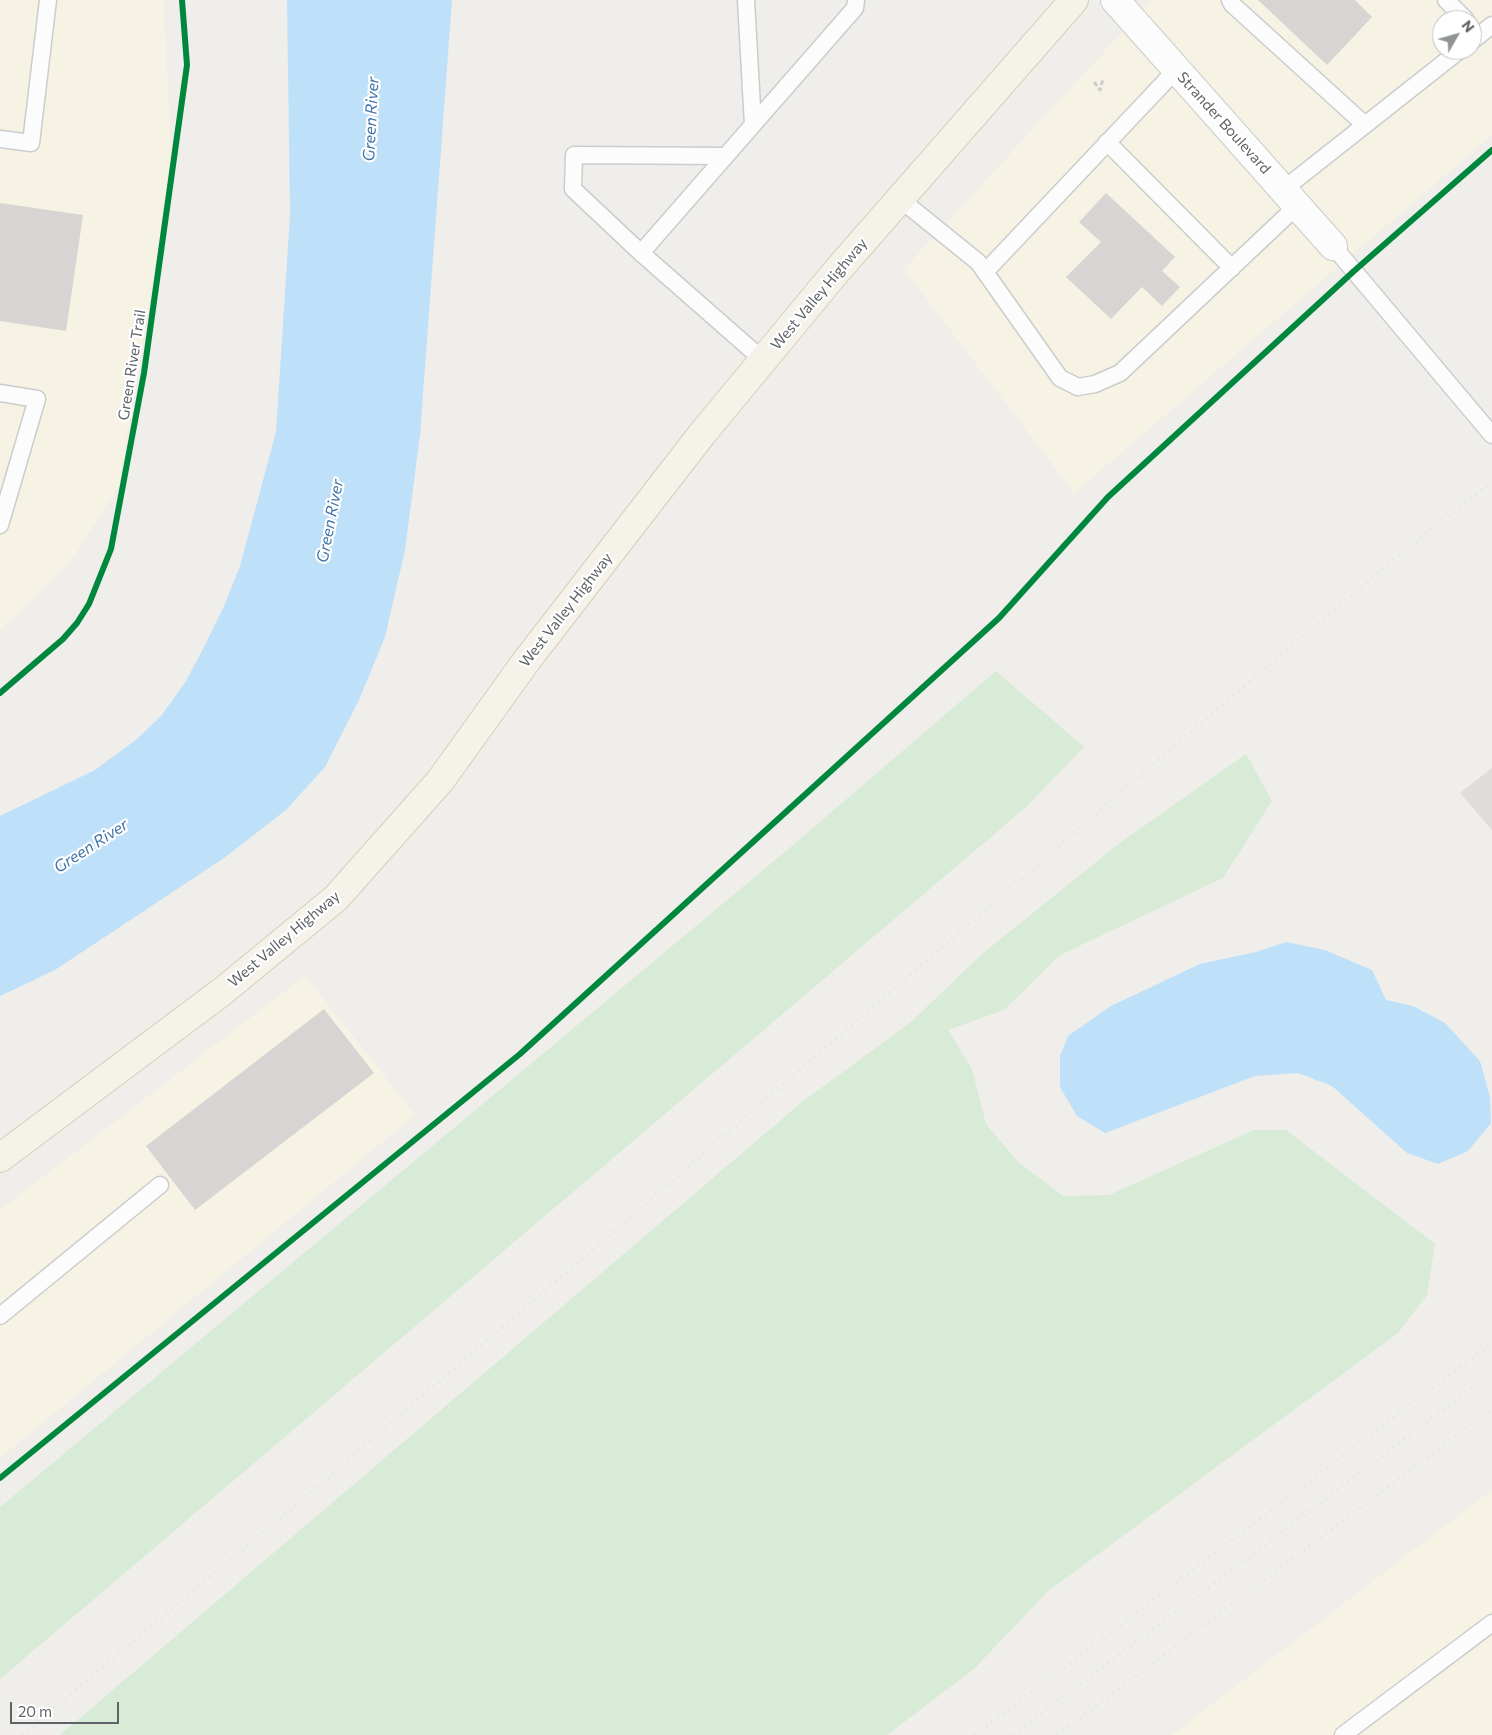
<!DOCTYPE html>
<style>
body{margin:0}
#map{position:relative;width:1492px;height:1735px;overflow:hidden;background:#efeeea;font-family:Commissioner,sans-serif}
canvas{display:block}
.north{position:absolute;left:1432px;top:10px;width:50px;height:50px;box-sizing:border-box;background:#fff;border:1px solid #bfc1c3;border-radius:50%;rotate:52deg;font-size:14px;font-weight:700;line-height:20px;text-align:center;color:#5f6368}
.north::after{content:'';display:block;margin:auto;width:18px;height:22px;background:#919496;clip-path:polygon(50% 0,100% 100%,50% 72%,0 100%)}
.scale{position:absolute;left:10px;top:1702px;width:109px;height:22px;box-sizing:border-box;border:2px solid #5f6368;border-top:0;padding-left:6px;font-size:15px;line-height:18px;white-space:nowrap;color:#5f6368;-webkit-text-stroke:4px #fff;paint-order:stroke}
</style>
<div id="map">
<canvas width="1492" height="1735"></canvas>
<div class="north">N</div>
<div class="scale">20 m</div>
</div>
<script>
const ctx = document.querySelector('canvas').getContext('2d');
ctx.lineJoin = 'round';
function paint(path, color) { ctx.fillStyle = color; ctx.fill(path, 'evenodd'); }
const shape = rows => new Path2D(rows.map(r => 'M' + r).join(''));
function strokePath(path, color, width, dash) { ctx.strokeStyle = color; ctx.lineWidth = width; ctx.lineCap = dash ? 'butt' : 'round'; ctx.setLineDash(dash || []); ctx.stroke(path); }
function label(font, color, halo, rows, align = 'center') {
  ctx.font = font + ' Commissioner,sans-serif'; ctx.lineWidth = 4.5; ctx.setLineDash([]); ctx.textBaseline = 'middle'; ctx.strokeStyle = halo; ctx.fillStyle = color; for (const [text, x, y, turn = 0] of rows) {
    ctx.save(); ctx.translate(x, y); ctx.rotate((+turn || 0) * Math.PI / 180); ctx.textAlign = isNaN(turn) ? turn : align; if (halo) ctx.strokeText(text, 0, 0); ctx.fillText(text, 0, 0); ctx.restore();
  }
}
paint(shape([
 [0,0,163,0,172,162,119,486,70,562,0,630],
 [1152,0,1492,0,1492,135,1074,493,904,269],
 [1442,20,1472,20,1472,50,1442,50],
 [305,976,415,1115,0,1458,0,1210],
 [1492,1490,1492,1735,1172,1735]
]), '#f7f3e4');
paint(shape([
 [1492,768,1492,830,1460,793]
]), '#dfddda');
paint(shape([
 [996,671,1084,747,1025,808,0,1679,0,1507,793,845],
 [1246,754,1272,801,1223,878,1060,955,1004,1010,948,1030,972,1069,986,1124,1017,1161,1063,1196,1109,1195,1254,1130,1286,1130,1435,1244,1427,1295,1398,1333,1047,1592,974,1669,887,1735,60,1735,802,1102,911,1022,982,954,1121,842]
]), '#d8ebd6');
paint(shape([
 [287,0,452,0,420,435,405,550,385,637,359,700,325,767,286,810,224,858,55,970,0,996,0,816,95,770,137,739,162,715,186,681,205,645,224,606,240,566,276,432,290,215],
 [1286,942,1325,950,1372,970,1386,1000,1413,1006,1445,1023,1480,1061,1490,1097,1491,1123,1468,1151,1438,1164,1407,1153,1332,1086,1298,1073,1255,1076,1105,1133,1077,1116,1060,1087,1060,1056,1068,1036,1111,1006,1200,964,1256,952]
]), '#bfe0f9');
paint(shape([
 [1258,0,1355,0,1372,17,1327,65],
 [1106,193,1175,257,1162,271,1180,287,1162,306,1142,287,1111,319,1066,277,1101,242,1079,222],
 [0,203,83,215,66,331,0,321],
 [324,1009,374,1073,195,1210,146,1146]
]), '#d6d5d3');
const service = shape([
 [746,0,753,125],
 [1230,0,1232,4,1365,125],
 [1446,0,1466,20],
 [1472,41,1492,25],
 [0,139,31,143,48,0],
 [1107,142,1232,268],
 [1284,189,1460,50],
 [900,199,978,262,1060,378,1078,387,1095,384,1120,373,1298,205],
 [1333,246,1492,435],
 [641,253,573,189,574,155,725,156],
 [985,272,1176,70],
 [763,360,641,253,855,8,856,0],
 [0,393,37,399,0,525],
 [0,1316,160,1185],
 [1343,1735,1492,1623]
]);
const minor = shape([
 [1115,0,1333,246]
]);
const primary = shape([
 [0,1158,223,991,336,898,440,781,527,660,702,434,836,272,1074,0]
]);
strokePath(service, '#cbcccc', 19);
strokePath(minor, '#cbcccc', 30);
strokePath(primary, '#d7ceb8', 30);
strokePath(shape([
 [1094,82,1100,90,1103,79]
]), '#cacfcc', 3, [5, 2.5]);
strokePath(service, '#fdfcfc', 16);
strokePath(minor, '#fdfcfc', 28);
strokePath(primary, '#f4f2e9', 28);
strokePath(shape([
 [22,1735,300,1502,1257,675,1442,520,1492,482],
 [975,1735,1492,1343],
 [1013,1735,1492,1373],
 [1057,1735,1492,1409]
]), '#e4e4e4', 4, [1, 6]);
strokePath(shape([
 [0,693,63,639,77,623,89,604,111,549,144,373,187,65,182,0],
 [0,1478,520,1054,999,618,1108,497,1354,271,1492,150]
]), '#00873e', 6);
label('15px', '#5f6368', '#fff', [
 ["Strander Boulevard",1224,123,48],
 ["West Valley Highway",819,294,-50],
 ["Green River Trail",132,365,-81],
 ["West Valley Highway",566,610,-52],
 ["West Valley Highway",284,939,-40]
]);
label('italic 16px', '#4174aa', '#fff', [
 ["Green River",371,119,-87],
 ["Green River",330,521,-79],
 ["Green River",91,846,-33]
]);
</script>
